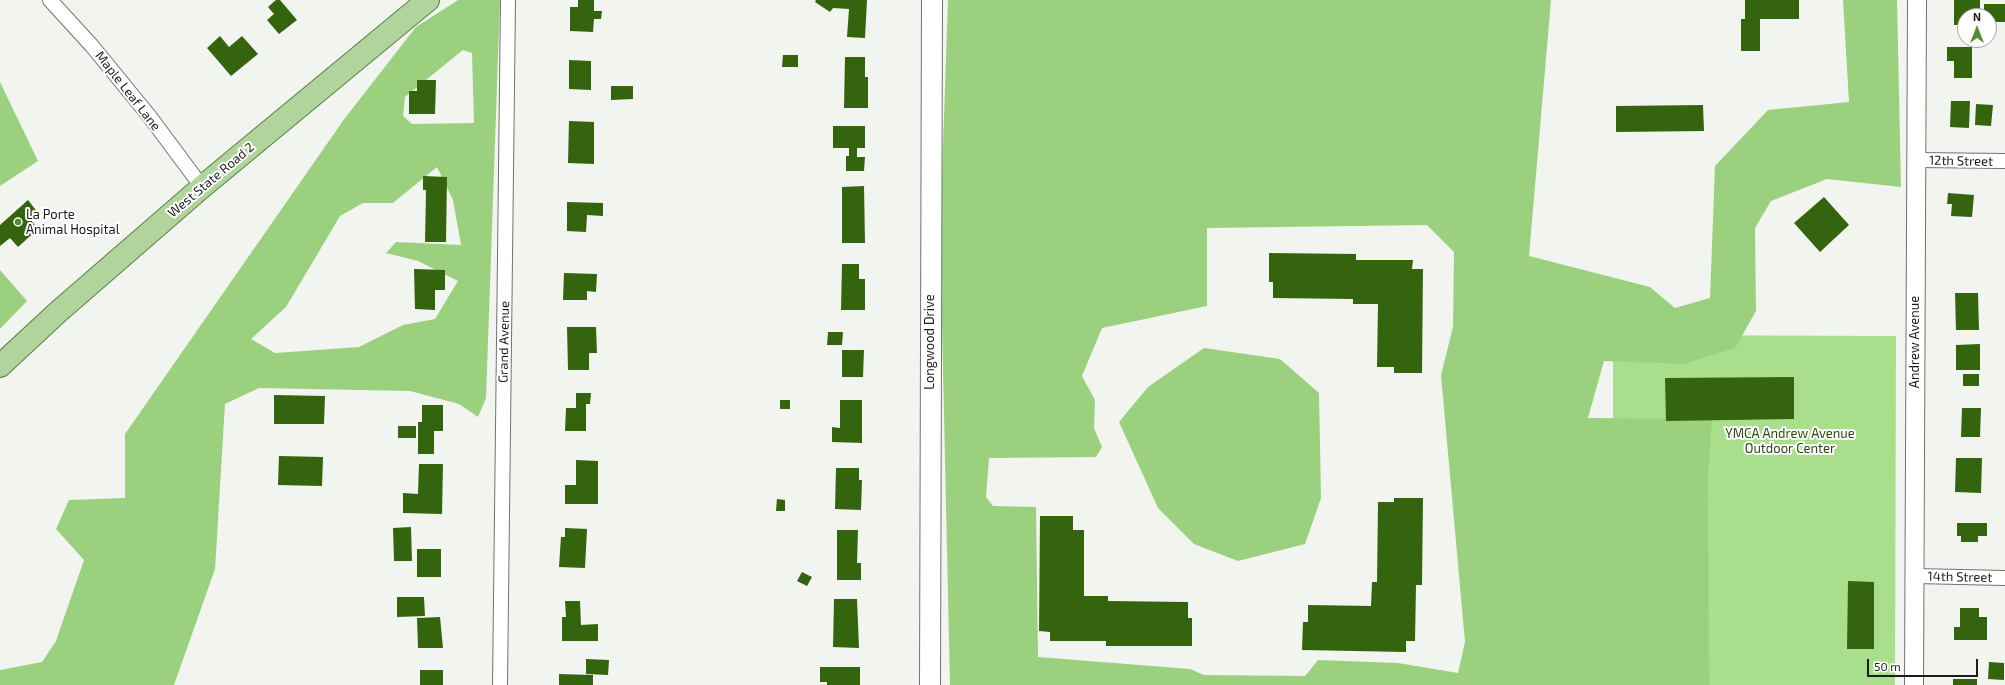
<!DOCTYPE html>
<style>
body{margin:0}
#map{position:relative;width:2005px;height:685px;overflow:hidden;background:#f2f4f0;font-family:"Exo 2",sans-serif}
canvas{display:block}
.north{position:absolute;left:1957px;top:8px;width:40px;height:40px;box-sizing:border-box;background:#fff;border:1px solid #a4a5a4;border-radius:50%;rotate:0deg;font-size:11px;font-weight:700;line-height:16px;text-align:center;color:#1c1d1b}
.north::after{content:'';display:block;margin:auto;width:14px;height:18px;background:#558f2d;clip-path:polygon(50% 0,100% 100%,50% 72%,0 100%)}
.scale{position:absolute;left:1867px;top:659px;width:111px;height:18px;box-sizing:border-box;border:2px solid #1c1d1b;border-top:0;padding-left:5px;font-size:12px;line-height:14px;white-space:nowrap;color:#1c1d1b;-webkit-text-stroke:3px #fff;paint-order:stroke}
</style>
<div id="map">
<canvas width="2005" height="685"></canvas>
<div class="north">N</div>
<div class="scale">50 m</div>
</div>
<script>
const ctx = document.querySelector('canvas').getContext('2d');
ctx.lineJoin = 'round';
function paint(path, color) { ctx.fillStyle = color; ctx.fill(path, 'evenodd'); }
const shape = rows => new Path2D(rows.map(r => 'M' + r).join(''));
function strokePath(path, color, width, dash) { ctx.strokeStyle = color; ctx.lineWidth = width; ctx.lineCap = dash ? 'butt' : 'round'; ctx.setLineDash(dash || []); ctx.stroke(path); }
function label(font, color, halo, rows, align = 'center') {
  ctx.font = font + ' "Exo 2",sans-serif'; ctx.lineWidth = 4; ctx.setLineDash([]); ctx.textBaseline = 'middle'; ctx.strokeStyle = halo; ctx.fillStyle = color; for (const [text, x, y, turn = 0] of rows) {
    ctx.save(); ctx.translate(x, y); ctx.rotate((+turn || 0) * Math.PI / 180); ctx.textAlign = isNaN(turn) ? turn : align; if (halo) ctx.strokeText(text, 0, 0); ctx.fillText(text, 0, 0); ctx.restore();
  }
}
paint(shape([
 [1613,335,1896,336,1895,685,1691,685,1613,480]
]), '#a9de8c');
paint(shape([
 [458,0,500,0,486,398,478,417,459,404,410,391,259,388,225,404,215,569,174,685,0,685,0,670,42,662,56,641,84,560,56,529,69,500,125,498,125,434,345,118,416,27],
 [463,50,472,53,474,123,412,124,403,116,405,97],
 [437,167,453,200,461,245,396,242,386,253,418,261,458,281,435,319,403,325,359,347,275,353,251,339,286,307,340,216,363,203,393,203],
 [948,0,1551,0,1529,256,1650,287,1675,308,1710,298,1715,166,1768,110,1849,102,1843,0,1897,0,1901,187,1827,179,1771,201,1755,228,1756,311,1735,348,1684,364,1604,361,1588,418,1712,419,1708,475,1709,685,950,685,940,235],
 [1427,225,1454,252,1453,327,1441,375,1465,642,1458,673,1398,663,1318,660,1305,676,1204,675,1190,669,1038,657,1036,507,993,506,986,497,989,458,1096,457,1102,447,1094,428,1095,400,1082,376,1102,328,1207,306,1207,228],
 [0,82,38,161,0,186],
 [0,270,27,301,0,329],
 [1204,348,1280,359,1319,393,1321,498,1305,544,1238,561,1194,544,1158,508,1119,422,1148,387]
]), '#9bd07e');
paint(shape([
 [276,0,280,0,297,20,279,34,267,20,274,14,268,7],
 [578,0,594,0,594,11,602,11,601,19,594,19,593,32,570,31,570,7,578,7],
 [816,0,867,0,865,38,847,37,849,9,833,8,830,12,815,2],
 [1745,0,1799,0,1799,19,1760,19,1760,51,1741,51,1741,19,1745,19],
 [1954,0,1980,0,1980,16,1965,16,1965,25,1954,25],
 [1984,4,2005,4,2005,22,1989,22,1989,16,1984,16],
 [220,36,229,47,242,36,258,54,231,76,207,48],
 [1947,47,1972,47,1972,78,1954,78,1954,61,1947,61],
 [783,55,798,55,798,67,782,67],
 [845,57,865,57,865,77,868,77,868,108,844,108],
 [569,60,591,61,591,90,569,89],
 [417,80,436,80,435,114,409,114,409,91,417,91],
 [611,86,633,86,633,99,611,100],
 [1951,101,1970,101,1969,128,1950,127],
 [1976,104,1993,105,1991,126,1975,125],
 [1703,105,1704,131,1616,132,1616,106],
 [569,121,594,122,594,164,568,163],
 [833,126,865,126,865,148,857,148,857,157,865,157,864,171,846,171,846,156,849,156,849,148,833,148],
 [423,176,447,177,446,242,425,242,426,190,423,190],
 [864,186,865,243,842,243,842,187],
 [1948,193,1974,195,1972,217,1951,216,1952,204,1947,204],
 [1824,197,1849,225,1820,252,1794,223],
 [28,200,38,213,30,219,38,229,18,247,10,238,0,246,0,225],
 [567,202,603,203,603,216,587,215,586,232,567,231],
 [1269,253,1356,254,1356,260,1413,260,1412,269,1423,269,1422,373,1394,373,1394,367,1377,367,1378,304,1353,304,1353,299,1273,298,1273,282,1269,282],
 [842,264,859,264,859,279,865,279,865,310,841,310],
 [414,269,445,270,445,290,435,290,435,310,415,309],
 [564,273,597,274,596,292,587,291,587,300,563,300],
 [1955,293,1978,293,1979,330,1956,330],
 [567,327,596,327,597,353,589,353,589,370,568,370],
 [828,332,843,332,842,345,827,345],
 [1980,344,1980,370,1956,370,1956,345],
 [842,350,864,350,863,377,842,377],
 [1963,374,1979,374,1979,386,1963,386],
 [1794,377,1794,419,1666,421,1665,378],
 [576,393,591,393,590,404,586,404,586,431,565,431,566,408,576,408],
 [274,395,325,396,324,424,274,424],
 [780,400,790,400,790,409,780,409],
 [840,400,862,400,862,443,832,442,832,427,840,428],
 [422,405,443,405,443,431,434,431,434,454,418,454,418,422,422,422],
 [1962,408,1981,408,1980,437,1961,437],
 [398,426,416,426,416,438,398,438],
 [279,456,323,457,322,486,278,485],
 [1956,458,1982,458,1981,493,1955,492],
 [576,460,598,461,598,504,565,504,565,485,576,485],
 [419,464,443,464,442,514,403,513,403,493,418,494],
 [836,468,859,468,859,480,862,480,861,510,835,509],
 [1394,498,1423,498,1422,585,1416,585,1415,641,1406,641,1406,652,1302,650,1303,622,1308,622,1308,605,1371,606,1372,582,1377,582,1378,502,1394,502],
 [777,499,785,500,785,511,776,511],
 [1040,516,1073,516,1073,530,1084,530,1084,596,1108,596,1108,601,1188,602,1188,618,1192,618,1192,646,1106,646,1106,641,1050,641,1050,632,1039,631],
 [1957,523,1987,523,1987,536,1978,536,1978,542,1961,542,1961,536,1957,536],
 [411,527,412,561,394,561,393,528],
 [565,528,587,529,585,568,559,567,561,537,565,537],
 [837,530,858,530,857,563,861,563,861,580,837,580],
 [417,549,441,549,441,577,417,577],
 [802,572,812,577,807,586,797,581],
 [1848,581,1874,582,1874,649,1847,649],
 [397,597,424,597,425,616,397,617],
 [834,599,857,599,859,648,833,647],
 [565,601,580,601,581,625,598,624,598,641,562,641,562,617,566,617],
 [1960,608,1979,608,1979,617,1987,617,1987,640,1954,640,1954,627,1960,627],
 [440,617,443,648,418,648,417,618],
 [586,659,609,660,608,675,586,674],
 [1989,662,2004,663,2004,680,1988,679],
 [820,667,860,667,860,685,827,685,827,682,820,682],
 [420,670,443,670,443,685,420,685],
 [559,674,593,675,593,685,559,685],
 [1953,679,1977,679,1977,685,1953,685]
]), '#35640f');
const minor = shape([
 [50,0,92,46,150,117,202,187],
 [1917,160,2005,161],
 [1915,576,2005,578],
 [500,685,508,0]
]);
const tertiary = shape([
 [1914,685,1917,0]
]);
const secondary = shape([
 [930,685,932,0]
]);
const primary = shape([
 [0,366,58,312,202,187,428,0]
]);
strokePath(minor, '#717370', 16);
strokePath(tertiary, '#717370', 20);
strokePath(secondary, '#717370', 22);
strokePath(primary, '#5a8243', 24);
strokePath(minor, '#fff', 14);
strokePath(tertiary, '#fff', 18);
strokePath(secondary, '#fff', 20);
strokePath(primary, '#b0d49b', 22);
for (const [x, y, r, color] of [
 [18,222,4,"#558f2d"]
]) { const dot = new Path2D(); dot.arc(x, y, r, 0, 2 * Math.PI); ctx.fillStyle = color; ctx.fill(dot); strokePath(dot, '#fff', 1.5); }
label('13px', '#1c1d1b', '#fff', [
 ["Maple Leaf Lane",128,91,52],
 ["12th Street",1961,161,1],
 ["West State Road 2",211,180,-40],
 ["Grand Avenue",504,342,-89],
 ["Longwood Drive",930,342,-90],
 ["Andrew Avenue",1915,342,-90],
 ["14th Street",1960,577,1]
]);
label('13px', '#1c1d1b', '#fff', [
 ["La Porte",26,215],
 ["Animal Hospital",26,230]
], 'left');
label('13px', '#284a11', '#fff', [
 ["YMCA Andrew Avenue",1790,434],
 ["Outdoor Center",1790,449]
]);
</script>
